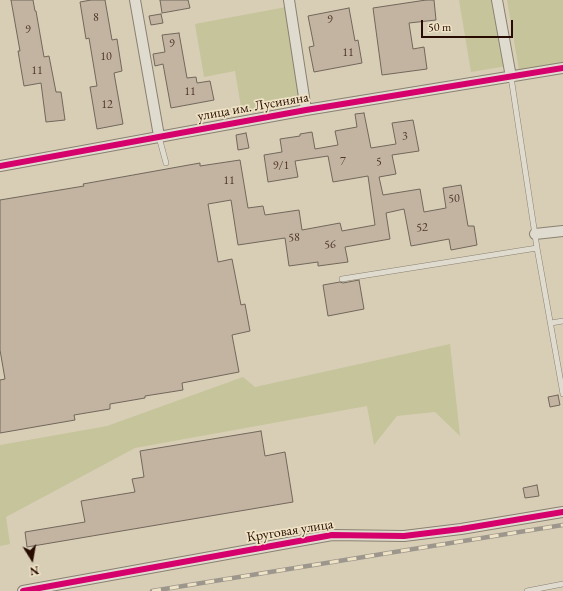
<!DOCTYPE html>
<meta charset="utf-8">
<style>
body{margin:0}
#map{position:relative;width:563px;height:591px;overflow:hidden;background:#d8ceb6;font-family:"EB Garamond",serif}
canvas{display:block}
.north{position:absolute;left:12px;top:539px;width:40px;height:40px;-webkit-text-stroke:3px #efe3c6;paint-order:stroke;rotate:169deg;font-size:11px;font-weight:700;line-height:16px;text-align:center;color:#290c01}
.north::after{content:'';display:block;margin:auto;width:14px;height:18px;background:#290c01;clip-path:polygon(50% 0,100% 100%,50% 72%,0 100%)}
.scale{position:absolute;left:421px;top:20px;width:92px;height:18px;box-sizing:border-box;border:2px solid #290c01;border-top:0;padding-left:5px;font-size:12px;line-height:14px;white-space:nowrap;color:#290c01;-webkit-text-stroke:3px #efe3c6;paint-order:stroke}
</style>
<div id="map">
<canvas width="563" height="591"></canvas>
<div class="north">N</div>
<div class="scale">50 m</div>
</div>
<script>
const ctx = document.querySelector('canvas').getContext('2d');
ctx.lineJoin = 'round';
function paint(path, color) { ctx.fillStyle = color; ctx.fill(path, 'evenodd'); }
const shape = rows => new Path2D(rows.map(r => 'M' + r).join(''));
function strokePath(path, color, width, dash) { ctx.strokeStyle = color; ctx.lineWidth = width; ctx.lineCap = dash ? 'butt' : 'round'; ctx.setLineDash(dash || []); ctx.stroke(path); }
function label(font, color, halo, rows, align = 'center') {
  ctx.font = font + ' "EB Garamond",serif'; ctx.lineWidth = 3.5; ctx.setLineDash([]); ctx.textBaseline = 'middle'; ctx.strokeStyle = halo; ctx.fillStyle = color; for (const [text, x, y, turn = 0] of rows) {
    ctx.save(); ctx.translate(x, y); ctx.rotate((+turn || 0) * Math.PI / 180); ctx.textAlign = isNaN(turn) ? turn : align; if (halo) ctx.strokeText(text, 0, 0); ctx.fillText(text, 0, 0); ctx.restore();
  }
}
paint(shape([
 [459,0,496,0,507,66,471,72],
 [507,0,563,0,563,63,519,70],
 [286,7,303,102,242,113,235,71,204,77,195,24],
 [450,344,460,436,435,412,397,416,374,445,367,406,135,448,6,517,10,544,0,546,0,445,107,426,243,377,255,387]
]), '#c6c49b');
const building = shape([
 [11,0,33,0,35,11,36,11,44,57,49,56,56,92,61,92,65,120,46,122,41,83,24,86,18,51,20,51,11,0],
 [91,0,105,0,112,40,117,39,122,71,114,73,123,124,97,129,90,87,97,86,89,38,86,39,80,2,91,0],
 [160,0,188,0,190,8,162,13,160,0],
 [426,0,434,0,436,20,409,23,413,49,424,47,427,69,382,75,373,8,426,0],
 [349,8,355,41,358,40,362,63,314,72,309,47,314,46,308,16,349,8],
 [161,14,163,23,151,25,149,16,161,14],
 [179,33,187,78,196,77,197,83,210,81,214,100,171,108,163,64,155,66,153,54,165,52,162,35,179,33],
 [364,113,371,148,396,144,392,123,413,120,419,151,392,155,396,174,379,177,383,195,420,189,424,212,446,208,443,188,461,185,468,226,474,226,477,245,451,250,449,239,411,246,404,209,386,213,390,239,345,247,348,262,318,266,318,262,289,266,285,238,238,245,231,200,208,204,218,262,232,259,241,305,245,304,250,331,232,335,239,372,182,383,183,390,145,396,145,398,110,404,110,409,74,415,75,420,0,433,0,380,5,379,0,350,0,200,84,186,83,184,200,163,200,166,240,160,248,208,263,206,265,215,299,210,302,230,340,223,342,231,375,225,368,176,333,182,328,156,295,161,298,177,268,182,264,155,282,152,280,139,300,136,300,134,312,132,315,149,338,145,335,131,357,127,355,114,364,113],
 [246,133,249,148,238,150,236,135,246,133],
 [359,280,364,309,328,316,323,285,340,282,343,283,359,280],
 [558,395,560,405,550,407,548,397,558,395],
 [261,431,265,456,285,452,293,502,27,547,25,532,85,522,81,501,135,492,132,479,144,477,140,451,261,431],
 [537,485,539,496,525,498,523,488,537,485]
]);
paint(building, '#c3b4a2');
strokePath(building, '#71675a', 1);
const service = shape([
 [511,77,537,248,563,394],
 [159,137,166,163],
 [342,279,537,248],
 [551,323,563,321],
 [527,591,563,584]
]);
const minor = shape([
 [135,0,159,136],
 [289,0,306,110],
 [497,0,511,77],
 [0,166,306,110,563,68],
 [535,234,563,231],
 [23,591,332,535,404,536,461,529,563,512]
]);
strokePath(service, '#898071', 6);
strokePath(minor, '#898071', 12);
strokePath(service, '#e0dbcf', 5);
strokePath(minor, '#e0dbcf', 10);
const rail = shape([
 [152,591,563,525]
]);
strokePath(rail, '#9d968c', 4.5);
strokePath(rail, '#efe3c6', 3, [9]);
strokePath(shape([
 [0,166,306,110,563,68],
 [23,591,332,535,404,536,461,529,563,512]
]), '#d6006c', 6);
label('12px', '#503629', null, [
 ["8",96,18],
 ["9",330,20],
 ["9",28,30],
 ["9",172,44],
 ["11",348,53],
 ["10",106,57],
 ["11",37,71],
 ["11",190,92],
 ["12",107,105],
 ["3",405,137],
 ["7",343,162],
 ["5",379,162],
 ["9/1",281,166],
 ["11",229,181],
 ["50",454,199],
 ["52",422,228],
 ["58",294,238],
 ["56",330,245]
]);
label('14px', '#290c01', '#efe3c6', [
 ["улица им. Лусиняна",253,107,-10],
 ["Круговая улица",290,531,-9]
]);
</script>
